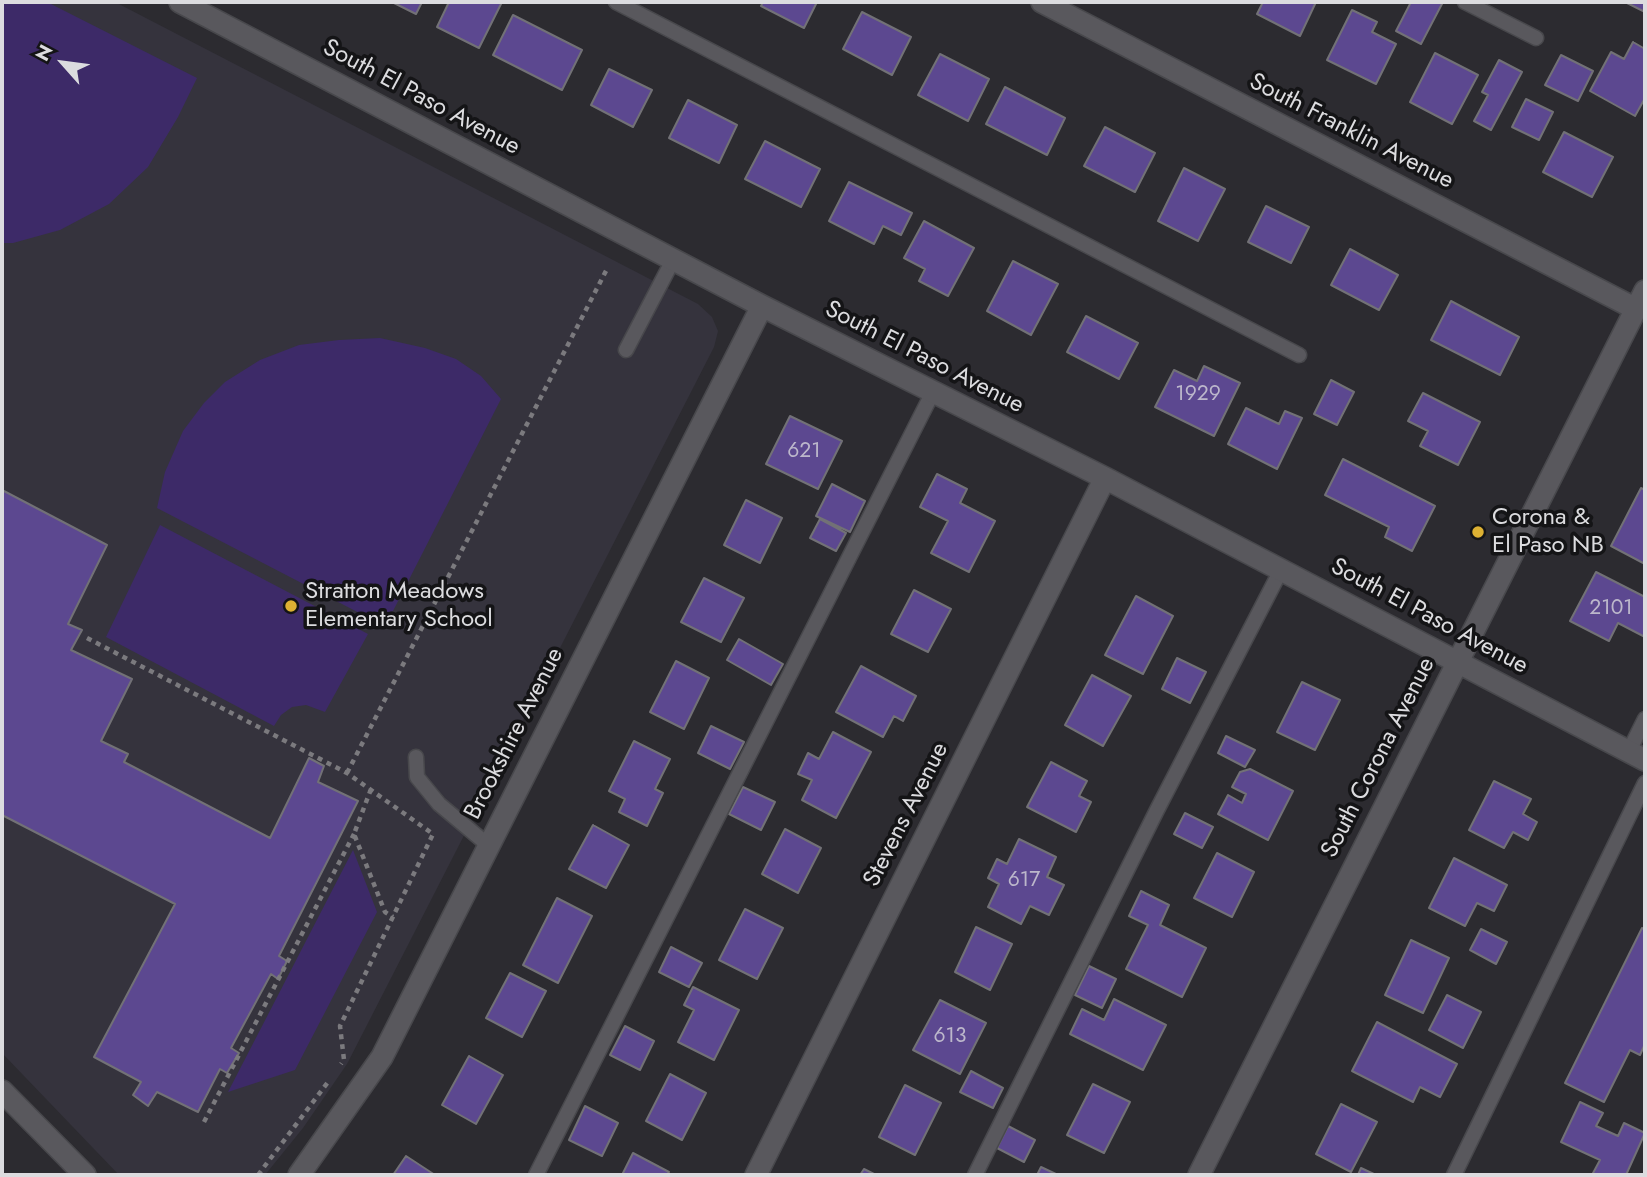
<!DOCTYPE html>
<style>
body{margin:0}
#map{position:relative;width:1647px;height:1177px;overflow:hidden;background:#2c2b30;font-family:Jost,sans-serif}
canvas{display:block}
.frame{position:absolute;inset:0;border:4px solid #dcdcdf;pointer-events:none}
.north{position:absolute;left:28px;top:28px;width:70px;height:70px;-webkit-text-stroke:5px #141416;paint-order:stroke;rotate:298deg;font-size:19px;font-weight:700;line-height:28px;text-align:center;color:#dcdcdf}
.north::after{content:'';display:block;margin:auto;width:24px;height:32px;background:#dcdcdf;clip-path:polygon(50% 0,100% 100%,50% 72%,0 100%)}
</style>
<div id="map">
<canvas width="1647" height="1177"></canvas>
<div class="frame"></div>
<div class="north">N</div>
</div>
<script>
const ctx = document.querySelector('canvas').getContext('2d');
ctx.lineJoin = 'round';
function paint(path, color) { ctx.fillStyle = color; ctx.fill(path, 'evenodd'); }
const shape = rows => new Path2D(rows.map(r => 'M' + r).join(''));
function strokePath(path, color, width, dash) { ctx.strokeStyle = color; ctx.lineWidth = width; ctx.lineCap = dash ? 'butt' : 'round'; ctx.setLineDash(dash || []); ctx.stroke(path); }
function label(font, color, halo, rows, align = 'center') {
  ctx.font = font + ' Jost,sans-serif'; ctx.lineWidth = 7; ctx.setLineDash([]); ctx.textBaseline = 'middle'; ctx.strokeStyle = halo; ctx.fillStyle = color; for (const [text, x, y, turn = 0] of rows) {
    ctx.save(); ctx.translate(x, y); ctx.rotate((+turn || 0) * Math.PI / 180); ctx.textAlign = isNaN(turn) ? turn : align; if (halo) ctx.strokeText(text, 0, 0); ctx.fillText(text, 0, 0); ctx.restore();
  }
}
paint(shape([
 [2,2,115,2,698,304,712,317,718,331,714,347,347,1064,303,1128,265,1175,119,1175,2,1053]
]), '#35333d');
paint(shape([
 [2,2,47,2,197,78,178,117,148,167,109,204,60,230,13,243,2,243],
 [380,338,425,348,456,359,481,376,501,399,393,611,369,618,157,508,165,472,183,431,204,403,225,382,260,360,299,345,339,340],
 [160,525,368,634,325,712,306,705,292,707,281,715,274,726,106,637],
 [353,850,377,912,295,1070,228,1092]
]), '#3d2a68');
const building = shape([
 [392,2,422,2,416,14,392,2],
 [449,2,502,2,479,48,437,27,449,2],
 [763,2,817,2,804,28,761,6,763,2],
 [1263,2,1316,2,1300,36,1257,14,1263,2],
 [1411,2,1443,2,1421,44,1396,31,1411,2],
 [1625,2,1645,2,1645,12,1625,2],
 [1352,10,1377,22,1372,32,1396,44,1376,84,1327,60,1352,10],
 [862,12,911,37,892,75,843,49,862,12],
 [513,15,582,50,562,90,493,55,513,15],
 [1633,42,1645,49,1645,98,1635,116,1590,91,1611,52,1624,59,1633,42],
 [1435,53,1478,75,1452,124,1410,102,1435,53],
 [940,54,989,79,968,121,918,95,940,54],
 [1561,55,1593,71,1578,101,1545,85,1561,55],
 [1499,60,1522,72,1491,130,1474,121,1488,95,1482,92,1499,60],
 [609,69,652,90,633,127,591,105,609,69],
 [1005,87,1065,118,1047,155,986,124,1005,87],
 [1526,99,1553,112,1539,140,1512,127,1526,99],
 [688,100,737,125,719,163,669,138,688,100],
 [1105,127,1155,153,1135,192,1084,166,1105,127],
 [1564,132,1613,157,1592,197,1543,172,1564,132],
 [765,141,820,169,801,207,745,179,765,141],
 [1184,168,1225,189,1198,241,1158,221,1184,168],
 [849,182,912,213,901,235,883,226,874,244,829,221,849,182],
 [1266,206,1309,227,1291,263,1248,242,1266,206],
 [924,221,974,248,948,296,919,281,925,269,904,258,924,221],
 [1350,249,1398,275,1379,310,1331,285,1350,249],
 [1013,261,1058,284,1031,335,987,311,1013,261],
 [1451,301,1519,337,1500,375,1431,340,1451,301],
 [1086,316,1138,343,1119,379,1067,352,1086,316],
 [1204,366,1240,383,1214,436,1155,407,1174,370,1197,381,1204,366],
 [1331,380,1354,392,1337,425,1314,414,1331,380],
 [1423,393,1480,422,1458,465,1420,446,1428,431,1408,421,1423,393],
 [1246,408,1279,424,1285,411,1302,418,1277,469,1228,444,1246,408],
 [790,416,842,441,818,489,766,464,790,416],
 [1343,459,1435,506,1412,551,1385,537,1389,527,1325,495,1343,459],
 [937,474,967,489,960,503,995,521,969,572,931,553,948,521,920,507,937,474],
 [832,484,865,501,850,532,816,516,832,484],
 [1641,488,1645,490,1645,564,1611,546,1641,488],
 [2,490,107,545,68,624,82,630,71,650,132,679,101,741,128,754,124,762,270,838,309,758,324,766,318,782,358,801,279,956,287,961,278,979,271,974,231,1048,239,1053,227,1073,220,1069,198,1112,157,1092,148,1106,133,1095,141,1082,94,1057,175,904,2,815,2,490],
 [746,500,782,518,760,563,724,545,746,500],
 [820,519,846,533,836,551,810,538,820,519],
 [1596,572,1645,597,1645,637,1618,623,1609,641,1570,621,1596,572],
 [704,578,744,598,721,642,681,622,704,578],
 [914,590,951,609,928,652,891,634,914,590],
 [1136,596,1173,616,1143,674,1105,655,1136,596],
 [739,639,783,664,771,685,727,660,739,639],
 [1177,658,1206,672,1190,703,1162,689,1177,658],
 [676,661,709,678,684,729,650,712,676,661],
 [861,666,916,696,903,721,894,716,883,737,836,712,861,666],
 [1092,675,1131,696,1103,746,1065,725,1092,675],
 [1302,682,1340,700,1315,750,1277,732,1302,682],
 [711,726,744,742,730,769,698,753,711,726],
 [833,732,871,752,836,818,802,800,812,780,798,774,808,753,819,759,833,732],
 [1226,736,1255,750,1245,767,1218,753,1226,736],
 [634,741,670,759,655,789,663,793,647,826,619,812,625,799,609,791,634,741],
 [1051,762,1087,781,1079,796,1091,802,1076,832,1027,807,1051,762],
 [1250,769,1293,791,1268,840,1218,814,1228,795,1242,803,1246,794,1232,787,1240,772,1250,769],
 [1494,781,1531,799,1523,814,1537,822,1528,840,1513,832,1504,848,1469,830,1494,781],
 [743,787,775,802,761,830,729,814,743,787],
 [1185,813,1213,827,1202,848,1174,834,1185,813],
 [593,825,629,845,606,888,569,869,593,825],
 [785,829,821,848,798,893,762,874,785,829],
 [1019,839,1056,857,1047,877,1064,885,1049,915,1030,906,1021,924,988,907,999,884,988,878,997,859,1007,864,1019,839],
 [1217,853,1254,872,1232,917,1194,898,1217,853],
 [1454,858,1507,885,1494,911,1477,903,1465,926,1429,908,1454,858],
 [1141,891,1169,905,1160,925,1206,948,1182,997,1126,969,1148,925,1129,916,1141,891],
 [557,898,592,916,558,983,523,965,557,898],
 [745,909,783,928,757,979,719,960,745,909],
 [976,927,1012,944,990,990,955,972,976,927],
 [1642,928,1645,929,1645,1044,1640,1055,1630,1050,1604,1102,1565,1083,1642,928],
 [1481,929,1507,942,1496,964,1470,950,1481,929],
 [1411,940,1449,958,1423,1013,1385,995,1411,940],
 [671,947,702,963,689,987,659,972,671,947],
 [1089,966,1116,979,1102,1008,1075,995,1089,966],
 [510,973,546,991,522,1037,486,1018,510,973],
 [693,987,739,1010,714,1060,678,1042,694,1010,684,1005,693,987],
 [1447,995,1481,1012,1463,1048,1429,1030,1447,995],
 [1114,999,1166,1025,1143,1070,1070,1034,1082,1009,1104,1020,1114,999],
 [940,1000,986,1023,960,1074,913,1050,940,1000],
 [1377,1022,1457,1064,1440,1097,1420,1087,1413,1102,1352,1071,1377,1022],
 [625,1026,654,1041,640,1070,610,1055,625,1026],
 [469,1056,503,1075,476,1124,442,1105,469,1056],
 [971,1071,1003,1088,993,1108,960,1092,971,1071],
 [670,1074,706,1093,682,1140,646,1121,670,1074],
 [1093,1084,1130,1102,1104,1153,1067,1135,1093,1084],
 [905,1085,941,1103,915,1155,879,1137,905,1085],
 [1580,1102,1603,1113,1596,1126,1618,1136,1624,1123,1645,1133,1626,1175,1592,1175,1600,1160,1561,1142,1580,1102],
 [1341,1104,1377,1122,1351,1172,1316,1154,1341,1104],
 [585,1106,618,1123,602,1156,569,1140,585,1106],
 [1008,1126,1035,1140,1024,1162,997,1148,1008,1126],
 [633,1153,669,1172,667,1175,622,1175,633,1153],
 [406,1156,435,1175,393,1175,406,1156],
 [1041,1167,1058,1175,1037,1175,1041,1167],
 [1361,1168,1376,1175,1358,1175,1361,1168],
 [864,1169,876,1175,860,1175,864,1169]
]);
paint(building, '#5c4890');
strokePath(building, '#727176', 2);
const lane = shape([
 [616,2,1299,355],
 [1465,2,1536,38],
 [626,350,673,260],
 [1629,751,1645,719],
 [416,757,417,777,439,804,488,845],
 [536,1175,933,392],
 [975,1175,1157,810,1281,570],
 [1454,1175,1645,783]
]);
const street = shape([
 [180,2,762,306,1105,478,1645,760],
 [1042,2,1636,309],
 [2,1091,85,1175],
 [299,1175,382,1057,762,306],
 [756,1175,1105,478],
 [1199,1175,1645,291]
]);
strokePath(lane, '#48484c', 17);
strokePath(street, '#48484c', 24);
strokePath(shape([
 [87,638,347,773,433,834,340,1026,344,1060,341,1064],
 [347,773,608,267],
 [371,789,354,834,385,912,393,917],
 [204,1122,354,834],
 [258,1175,328,1082]
]), '#7b7a7e', 4.5, [5, 5]);
strokePath(lane, '#59585d', 14);
strokePath(street, '#59585d', 21);
for (const [x, y, r, color] of [
 [1478,532,7,"#ddb133"],
 [291,606,7,"#ddb133"]
]) { const dot = new Path2D(); dot.arc(x, y, r, 0, 2 * Math.PI); ctx.fillStyle = color; ctx.fill(dot); strokePath(dot, '#141416', 2.5); }
label('21px', '#bcb7cb', null, [
 ["1929",1198,395],
 ["621",804,452],
 ["2101",1611,609],
 ["617",1024,881],
 ["613",950,1037]
]);
label('24px', '#dcdcdf', '#141416', [
 ["South El Paso Avenue",421,98,28],
 ["South Franklin Avenue",1351,132,27],
 ["South El Paso Avenue",924,358,27],
 ["South El Paso Avenue",1429,617,28],
 ["Brookshire Avenue",515,734,-63],
 ["South Corona Avenue",1379,758,-63],
 ["Stevens Avenue",907,815,-63]
]);
label('24px', '#dcdcdf', '#141416', [
 ["Corona &",1492,518],
 ["El Paso NB",1492,546],
 ["Stratton Meadows",305,592],
 ["Elementary School",305,620]
], 'left');
</script>
